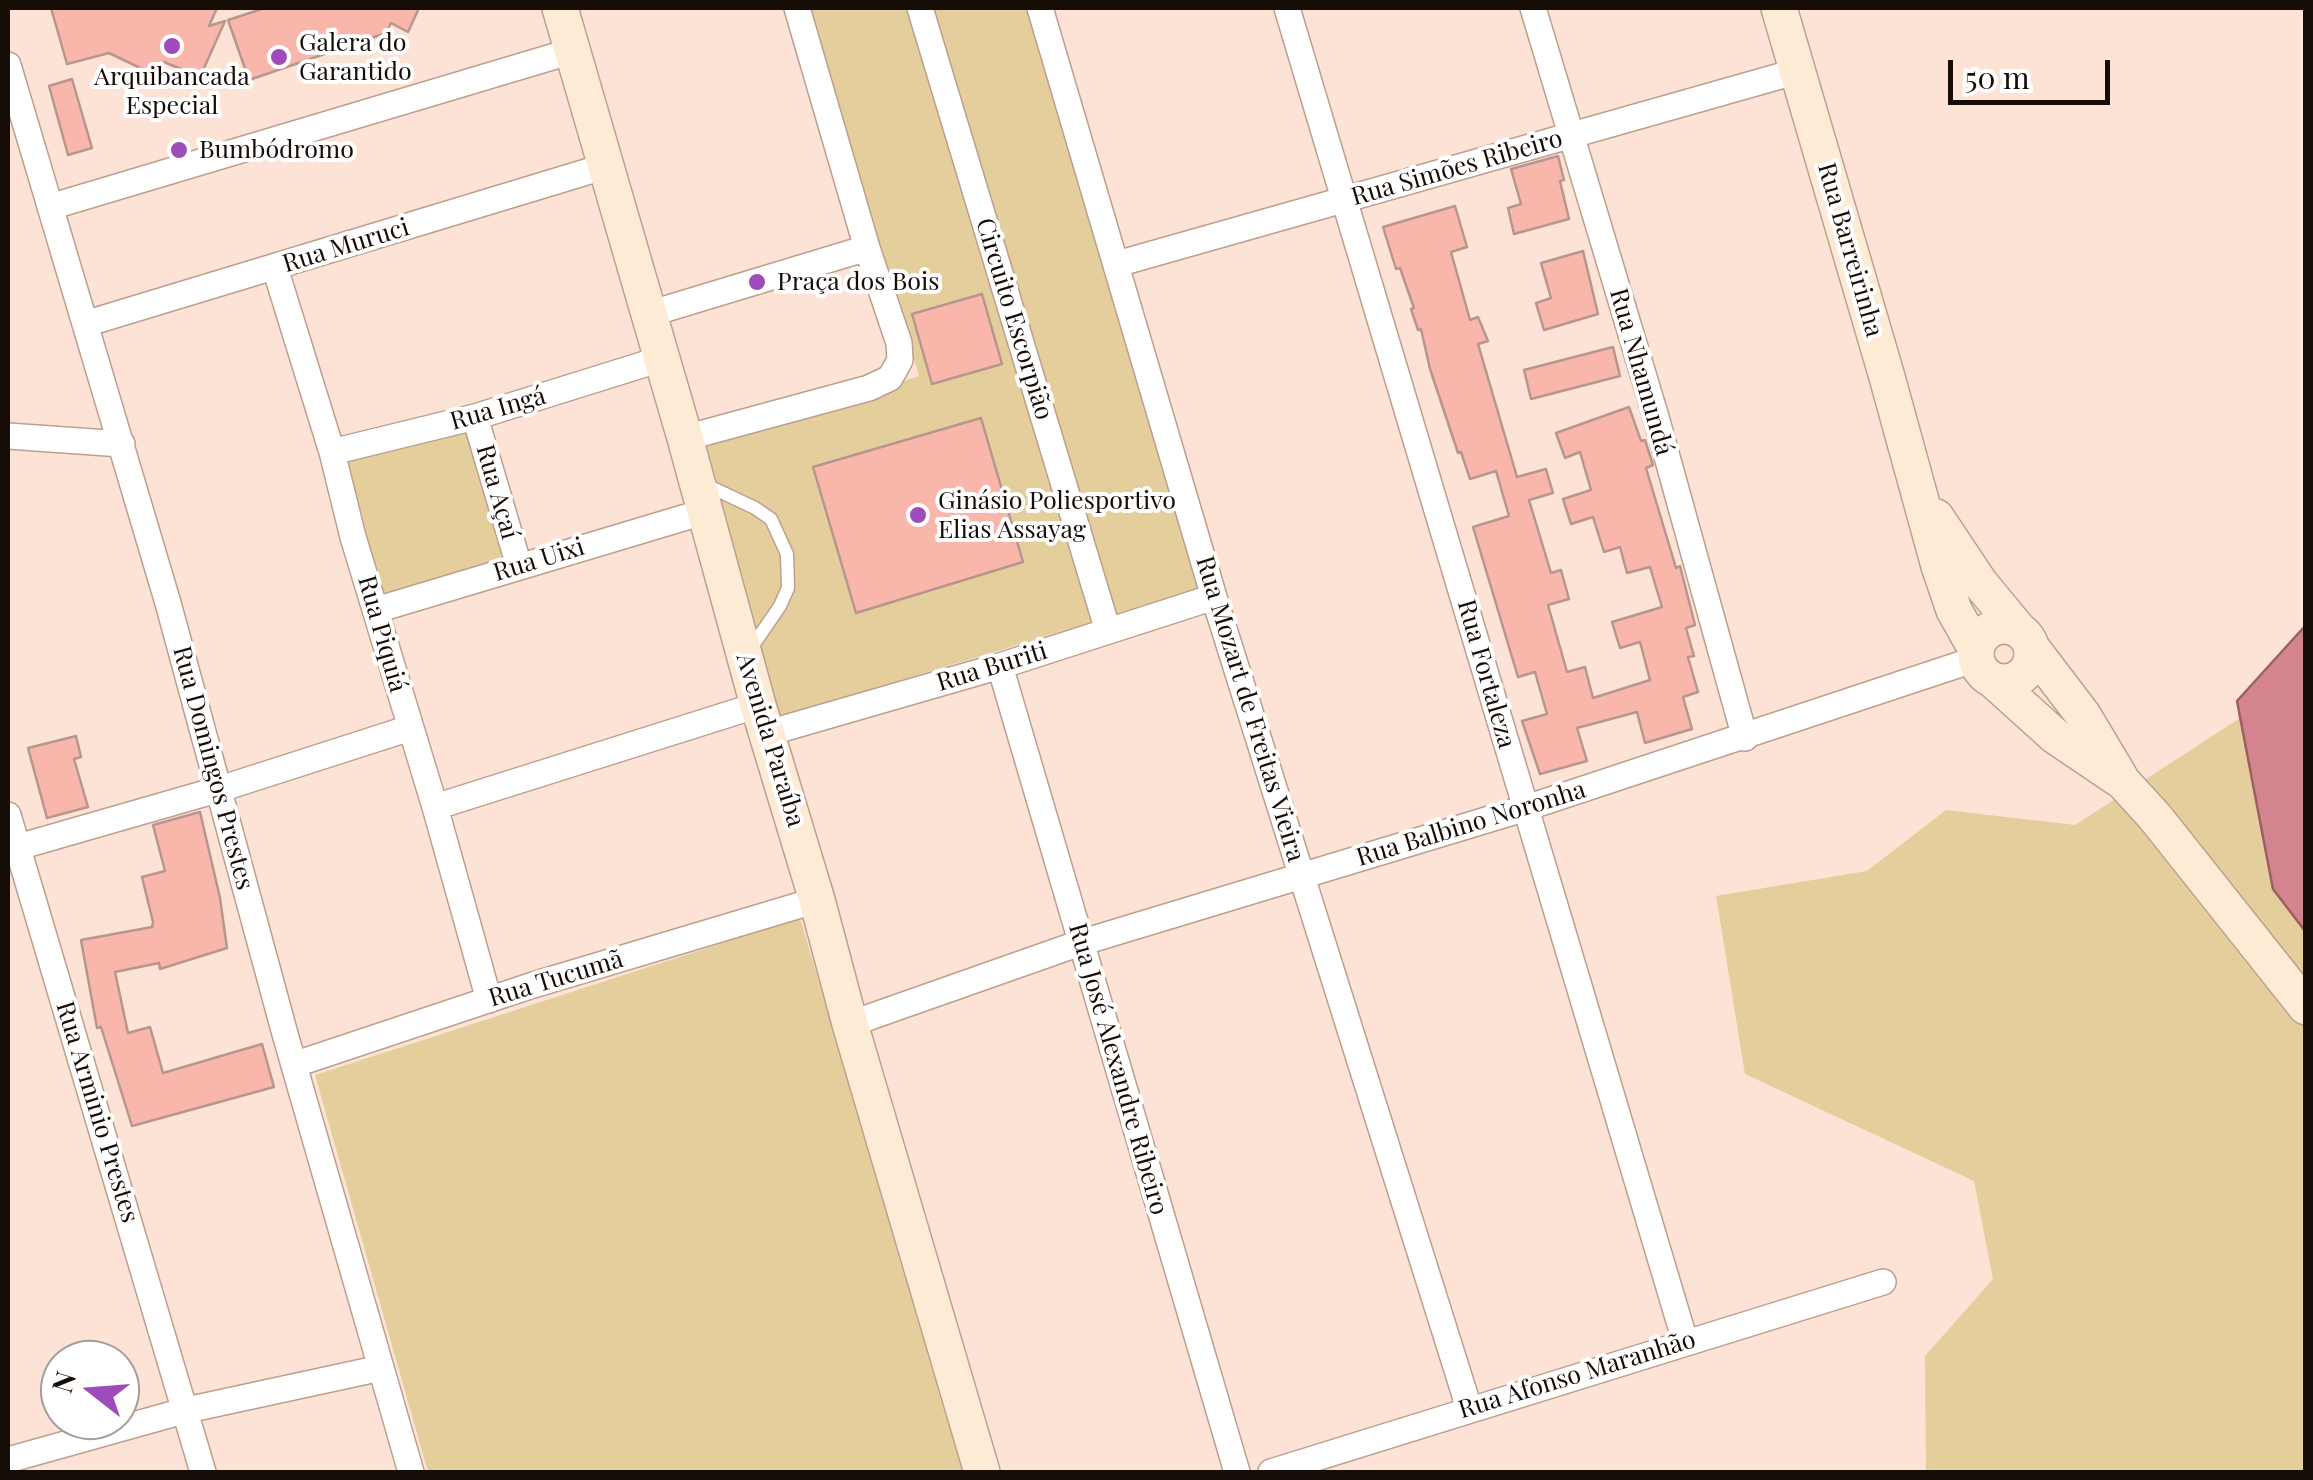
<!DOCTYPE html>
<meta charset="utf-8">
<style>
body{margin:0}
#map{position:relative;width:2313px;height:1480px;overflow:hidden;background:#fce3d6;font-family:"Playfair Display",serif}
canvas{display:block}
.frame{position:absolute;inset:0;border:10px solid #170d07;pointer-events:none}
.north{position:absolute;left:40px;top:1340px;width:100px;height:100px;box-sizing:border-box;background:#fff;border:2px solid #a29e9c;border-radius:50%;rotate:287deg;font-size:28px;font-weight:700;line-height:40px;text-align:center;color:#170d07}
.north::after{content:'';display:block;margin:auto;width:35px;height:45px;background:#9e4cbb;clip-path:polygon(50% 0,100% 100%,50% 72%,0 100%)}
.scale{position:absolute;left:1948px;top:60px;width:162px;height:45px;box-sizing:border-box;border:5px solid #170d07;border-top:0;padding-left:12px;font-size:30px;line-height:35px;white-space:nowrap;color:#170d07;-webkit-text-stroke:8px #fff;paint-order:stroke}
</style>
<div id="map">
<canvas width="2313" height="1480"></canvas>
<div class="frame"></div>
<div class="north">N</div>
<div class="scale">50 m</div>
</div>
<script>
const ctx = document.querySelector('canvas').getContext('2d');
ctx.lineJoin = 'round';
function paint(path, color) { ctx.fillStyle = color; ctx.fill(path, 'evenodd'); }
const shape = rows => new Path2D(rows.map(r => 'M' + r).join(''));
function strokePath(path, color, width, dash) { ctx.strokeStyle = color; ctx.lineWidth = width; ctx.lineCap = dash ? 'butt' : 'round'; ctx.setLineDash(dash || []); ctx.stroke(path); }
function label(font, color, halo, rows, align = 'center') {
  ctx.font = font + ' "Playfair Display",serif'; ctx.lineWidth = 8; ctx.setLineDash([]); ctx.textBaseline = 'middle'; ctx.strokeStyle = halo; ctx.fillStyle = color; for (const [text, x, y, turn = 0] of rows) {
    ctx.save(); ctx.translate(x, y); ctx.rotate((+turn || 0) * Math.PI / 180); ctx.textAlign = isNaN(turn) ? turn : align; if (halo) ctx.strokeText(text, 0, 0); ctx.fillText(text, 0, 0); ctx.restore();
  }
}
paint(shape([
 [810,8,1026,8,1200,590,778,717,699,446,919,376],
 [469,427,513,564,380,601,342,462],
 [2305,659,2305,1472,1926,1472,1925,1356,1993,1279,1974,1181,1745,1074,1716,896,1867,871,1946,810,2075,825,2271,698],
 [800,918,966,1472,428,1472,315,1075]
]), '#e4ce9c');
const water = shape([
 [2305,626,2305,931,2273,889,2237,701,2305,626]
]);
paint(water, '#d4848e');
strokePath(water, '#9b6066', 2.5);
const building = shape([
 [51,8,217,8,209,26,225,21,200,77,164,62,157,76,109,53,67,64,51,8],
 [265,8,419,8,408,32,391,23,386,33,249,80,228,20,265,8],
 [72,79,92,148,68,155,49,86,72,79],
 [1558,156,1564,180,1560,181,1569,219,1514,234,1508,208,1521,204,1511,169,1558,156],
 [1455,206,1467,247,1451,252,1470,320,1478,317,1488,341,1478,344,1517,477,1546,469,1553,493,1529,500,1551,573,1561,570,1569,599,1548,605,1567,672,1585,667,1593,698,1650,680,1640,642,1620,648,1612,622,1662,607,1650,567,1627,573,1620,547,1604,552,1593,517,1571,524,1563,499,1591,490,1580,452,1565,458,1556,433,1629,407,1641,441,1645,440,1653,465,1646,468,1676,568,1680,566,1695,625,1686,628,1694,656,1688,657,1698,692,1683,697,1692,729,1645,743,1637,712,1577,728,1587,761,1540,774,1522,721,1547,714,1535,672,1518,677,1473,527,1509,516,1496,471,1470,479,1461,452,1458,453,1430,369,1421,329,1418,330,1411,309,1414,308,1400,268,1396,269,1383,227,1455,206],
 [1583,251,1598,314,1544,330,1536,303,1551,298,1541,263,1583,251],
 [982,294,1002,364,932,384,912,314,982,294],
 [1613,347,1620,376,1531,399,1524,370,1613,347],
 [981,418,1023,562,856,613,813,467,981,418],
 [76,736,81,757,74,759,88,807,47,818,28,748,76,736],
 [200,812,220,898,227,948,160,969,159,963,115,972,128,1033,150,1027,163,1073,262,1044,274,1087,132,1126,101,1027,97,1028,81,940,152,927,153,922,142,877,165,871,153,825,200,812]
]);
paint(building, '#f9b7ab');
strokePath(building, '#b89690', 2.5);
const lane = shape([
 [702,483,755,508,771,519,787,554,788,588,780,606,749,651]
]);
const street = shape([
 [920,8,1108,631],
 [1040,8,1214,597,1469,1408],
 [1287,8,1685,1341],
 [1533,8,1656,417,1745,738],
 [8,65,168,603,285,1034,411,1472],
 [50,207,572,51],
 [1117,264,1798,71],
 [275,268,332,452,353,537,435,807,489,1000],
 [649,314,867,248],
 [85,324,606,166],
 [475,417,519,566],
 [8,436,122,444],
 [685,438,869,388,890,378,900,360,899,343,867,248,797,8],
 [332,452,475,417,661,359],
 [376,610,703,512],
 [1000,666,1237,1472],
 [768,733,1000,666,1214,597],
 [435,807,758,705],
 [8,815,203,1472],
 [8,850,220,789,410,728],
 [850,1024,1080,943,1526,808,1976,659],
 [296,1064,533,985,817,900],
 [8,1460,187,1410,381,1368],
 [1271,1472,1883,1282]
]);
const secondary = shape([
 [560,8,685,438,758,705,817,900,850,1024,982,1472],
 [1779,8,1887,377,1939,566,1954,610,1976,649],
 [1936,517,1980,583,2018,629],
 '1976 654a28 28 0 1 1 56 0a28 28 0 1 1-56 0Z',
 [2032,648,2083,715,2120,777],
 [1995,682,2055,736,2123,782,2155,817,2306,1007]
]);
strokePath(lane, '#bd9f8f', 15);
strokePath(street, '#bd9f8f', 28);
strokePath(secondary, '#bd9f8f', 38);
strokePath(lane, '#fff', 12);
strokePath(street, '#fff', 25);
strokePath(secondary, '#feebd5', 35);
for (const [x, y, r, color] of [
 [172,46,10,"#9e4cbb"],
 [279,57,10,"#9e4cbb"],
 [179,150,10,"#9e4cbb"],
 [757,282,10,"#9e4cbb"],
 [918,515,10,"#9e4cbb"]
]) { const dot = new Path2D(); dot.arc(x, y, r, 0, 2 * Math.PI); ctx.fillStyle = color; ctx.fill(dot); strokePath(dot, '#fff', 4); }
label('25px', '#170d07', '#fff', [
 ["Galera do",299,43],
 ["Garantido",299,72],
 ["Arquibancada",172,77,"center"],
 ["Especial",172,106,"center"],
 ["Bumbódromo",199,150],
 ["Praça dos Bois",777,282],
 ["Ginásio Poliesportivo",938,501],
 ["Elias Assayag",938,530]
], 'left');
label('25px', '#170d07', '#fff', [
 ["Rua Simões Ribeiro",1457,168,-16],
 ["Rua Muruci",346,246,-17],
 ["Rua Barreirinha",1850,250,74],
 ["Circuito Escorpião",1014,319,73],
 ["Rua Nhamundá",1641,372,74],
 ["Rua Ingá",498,409,-16],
 ["Rua Açaí",497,492,74],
 ["Rua Uixi",539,560,-17],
 ["Rua Piquiá",382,634,74],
 ["Rua Buriti",992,667,-17],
 ["Rua Fortaleza",1486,674,74],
 ["Rua Mozart de Freitas Vieira",1250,709,73],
 ["Avenida Paraíba",770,740,73],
 ["Rua Domingos Prestes",213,768,75],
 ["Rua Balbino Noronha",1471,824,-17],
 ["Rua Tucumã",556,979,-17],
 ["Rua José Alexandre Ribeiro",1118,1069,74],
 ["Rua Arminio Prestes",97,1112,73],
 ["Rua Afonso Maranhão",1577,1375,-17]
]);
</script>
